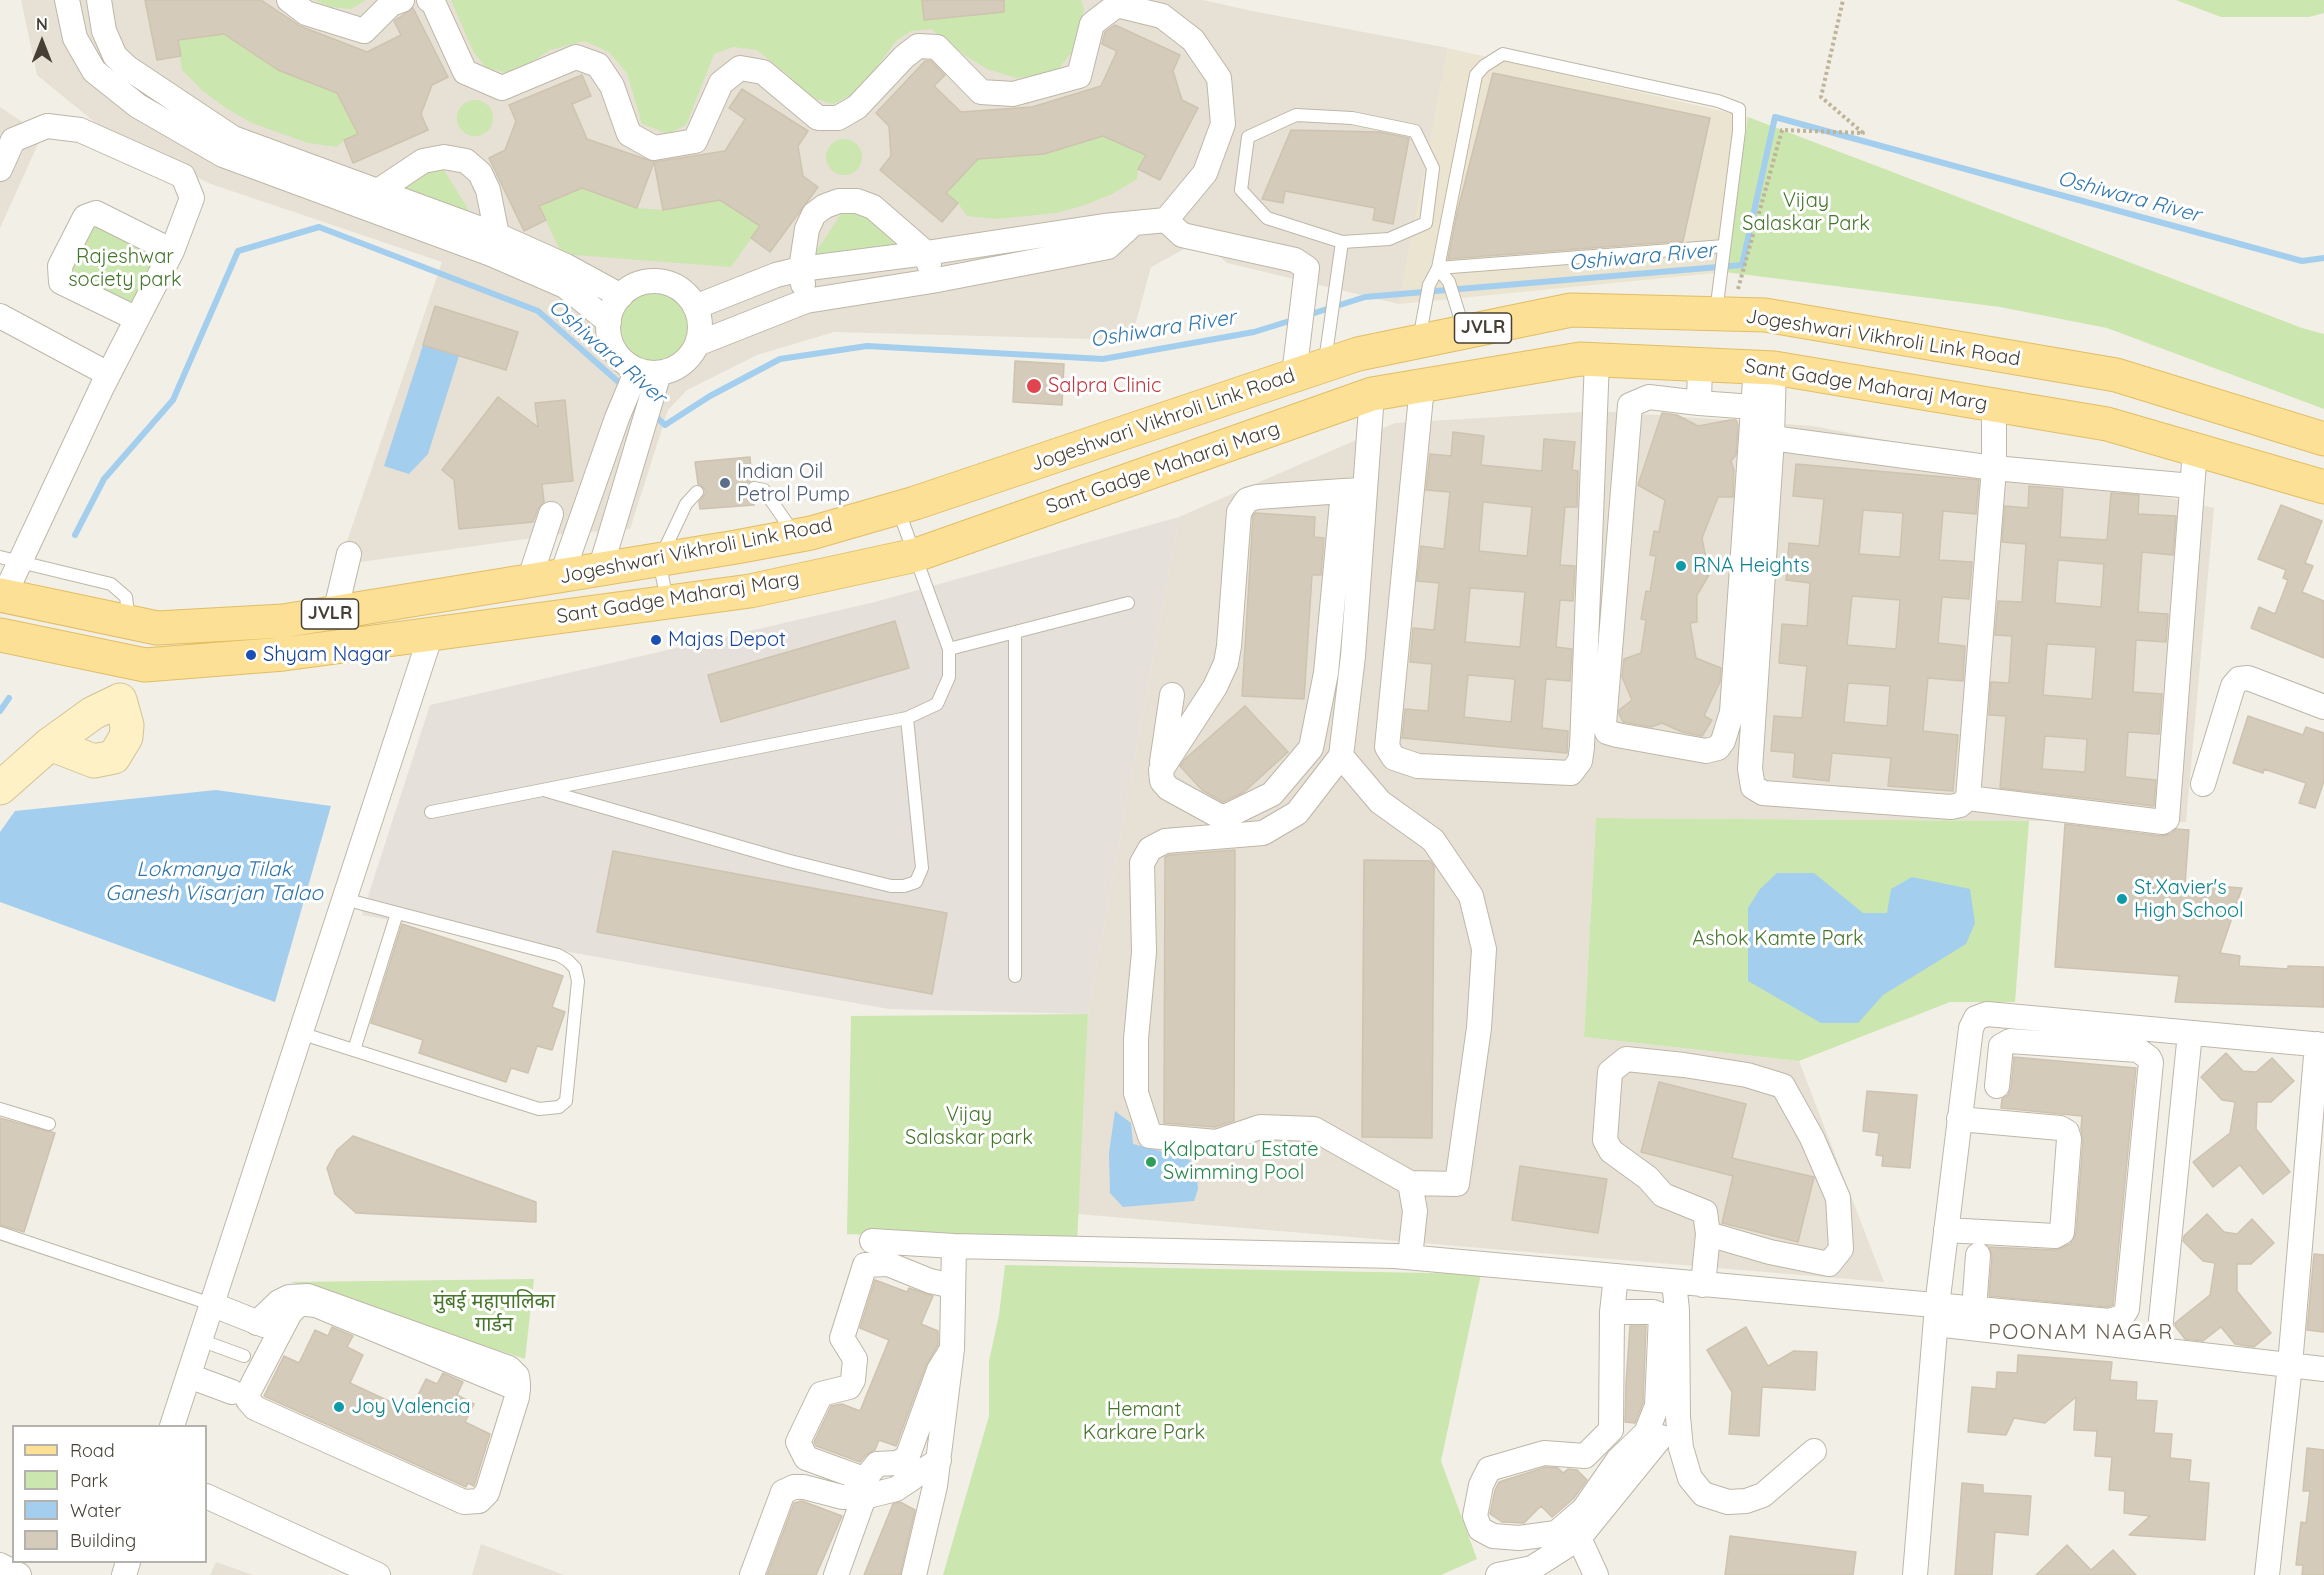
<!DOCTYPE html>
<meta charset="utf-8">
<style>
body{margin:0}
#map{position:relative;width:2324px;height:1575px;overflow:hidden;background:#f2efe6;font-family:Quicksand,sans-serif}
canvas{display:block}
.legend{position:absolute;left:12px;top:1425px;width:195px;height:138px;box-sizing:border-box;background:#fff;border:2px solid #b5b2ae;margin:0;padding:8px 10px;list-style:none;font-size:18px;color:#453f35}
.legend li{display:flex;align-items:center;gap:12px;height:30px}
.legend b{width:30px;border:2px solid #b5b2ae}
.north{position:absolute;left:12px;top:12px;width:60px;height:60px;-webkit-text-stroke:4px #fff;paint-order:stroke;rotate:0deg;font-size:16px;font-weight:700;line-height:24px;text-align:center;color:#453f35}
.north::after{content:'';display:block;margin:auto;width:21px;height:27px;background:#453f35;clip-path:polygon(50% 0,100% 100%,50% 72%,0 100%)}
</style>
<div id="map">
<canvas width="2324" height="1575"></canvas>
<ul class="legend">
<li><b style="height:8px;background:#fce095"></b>Road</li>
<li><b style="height:16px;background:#cce6af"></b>Park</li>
<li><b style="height:16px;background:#a3ceee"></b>Water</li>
<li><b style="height:16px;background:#d4cbbb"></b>Building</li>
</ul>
<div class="north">N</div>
</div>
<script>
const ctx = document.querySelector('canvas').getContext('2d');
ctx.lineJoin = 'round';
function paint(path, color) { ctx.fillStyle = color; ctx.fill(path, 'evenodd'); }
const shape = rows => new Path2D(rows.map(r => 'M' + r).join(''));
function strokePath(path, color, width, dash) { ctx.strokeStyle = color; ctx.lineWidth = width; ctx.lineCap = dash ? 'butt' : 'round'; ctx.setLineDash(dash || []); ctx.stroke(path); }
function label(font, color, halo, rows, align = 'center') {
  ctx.font = font + ' Quicksand,"Noto Sans Devanagari",sans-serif'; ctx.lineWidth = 6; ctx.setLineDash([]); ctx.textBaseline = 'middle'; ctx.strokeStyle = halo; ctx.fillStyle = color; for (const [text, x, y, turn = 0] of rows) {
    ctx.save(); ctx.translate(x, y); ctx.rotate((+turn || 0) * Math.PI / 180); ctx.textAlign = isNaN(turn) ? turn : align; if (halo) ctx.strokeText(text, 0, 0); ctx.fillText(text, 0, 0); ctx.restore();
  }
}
paint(shape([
 [21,0,1203,0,1252,11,1448,48,1399,304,1227,263,1201,240,1151,267,1131,340,834,332,757,355,687,390,668,410,630,529,561,534,339,565,442,262,211,184,114,138,37,75],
 [0,107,42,135,0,228],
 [1600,411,1813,426,2109,484,2214,508,2186,822,1596,818,1584,1037,1799,1061,1884,1282,1078,1214,1088,1014,1179,517,1395,423],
 [481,1544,564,1575,472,1575],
 [216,1562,253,1575,210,1575]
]), '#e6e1d4');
paint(shape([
 [1179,517,1088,1014,889,1009,362,915,430,705,875,602]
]), '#e5e0da');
paint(shape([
 [1448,48,1748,117,1725,272,1399,304]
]), '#ebe4d0');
paint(shape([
 [315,0,366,0,351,9,330,7],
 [451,0,1081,0,1084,9,1077,46,1055,73,1016,78,987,69,966,56,931,29,911,31,896,41,859,91,833,104,806,96,788,75,757,50,733,47,714,54,686,125,668,134,642,124,627,73,609,52,584,41,550,50,513,74,486,68,473,51],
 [2176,0,2324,0,2324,13,2309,17,2221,17],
 [224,34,337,93,358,134,344,140,337,147,308,143,252,123,226,108,203,91,182,70,178,40],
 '457 118a18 18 0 1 1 36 0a18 18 0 1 1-36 0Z',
 [1748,117,2302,328,2324,334,2324,409,2107,328,2000,307,1725,272],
 [1103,136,1146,155,1138,169,1137,179,1112,194,1085,205,1056,213,997,219,967,216,958,203,946,193,978,159,1047,153],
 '826 157a18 18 0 1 1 36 0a18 18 0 1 1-36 0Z',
 [439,162,468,209,469,220,392,193],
 [582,188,637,208,663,210,720,200,760,226,731,267,562,254,539,206],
 [856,209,904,244,811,259,841,214,847,210],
 [90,223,167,251,136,311,68,267],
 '621 327a35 35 0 1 1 70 0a35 35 0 1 1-70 0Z',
 [1596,818,2029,821,2015,1002,1950,1002,1799,1061,1584,1037],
 [1088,1014,1077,1244,847,1234,851,1016],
 [1005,1265,1481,1274,1441,1461,1477,1559,1441,1575,943,1575,989,1416,989,1361,999,1315],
 [534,1279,525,1359,291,1282]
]), '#cce6af');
paint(shape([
 [423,345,459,356,428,454,409,474,384,466],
 [216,790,331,806,275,1002,0,902,0,832,15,811],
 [1777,873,1814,873,1863,913,1887,913,1891,889,1912,877,1970,889,1975,923,1966,944,1883,995,1858,1023,1821,1023,1748,981,1748,908,1760,889],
 [1115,1111,1131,1123,1133,1144,1187,1158,1196,1166,1198,1189,1194,1201,1123,1207,1110,1193,1109,1153]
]), '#a3ceee');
strokePath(shape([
 [1308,315,1365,297,1742,265,1775,117,2302,261,2324,258],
 [653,414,665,425,710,396,780,359,867,346,1103,359,1254,332,1296,319],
 [75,535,104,479,173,400,238,251,319,227,538,311,623,386],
 [0,711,9,698]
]), '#a3ceee', 6);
const building = shape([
 [145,0,261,0,300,26,367,52,401,35,394,21,413,8,448,77,432,85,421,114,428,130,353,163,344,140,358,134,337,93,278,70,224,34,178,40,181,56,157,60,145,0],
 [922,0,1004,0,1004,12,924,20,922,0],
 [1115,25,1180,55,1173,71,1182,100,1198,108,1160,180,1138,169,1146,155,1103,136,1044,154,978,159,946,193,958,203,942,222,880,170,891,156,889,126,876,113,925,61,931,61,945,75,934,86,961,112,1032,107,1101,86,1117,51,1102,44,1105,32,1115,25],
 [1493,73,1710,118,1683,241,1448,259,1457,213,1493,73],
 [582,75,591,96,572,104,587,139,654,162,637,208,582,188,539,206,546,220,524,231,489,158,505,150,516,121,509,105,582,75],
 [742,89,808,131,798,146,803,176,818,187,770,252,751,238,760,226,720,200,663,210,654,162,725,151,745,119,729,108,742,89],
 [1291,130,1380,132,1409,138,1393,224,1373,220,1375,208,1285,191,1283,203,1262,199,1291,130],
 [435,306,518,332,506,370,423,345,435,306],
 [1015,361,1064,364,1062,405,1013,402,1015,361],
 [498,397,538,427,535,403,565,400,573,481,542,484,544,502,538,509,533,522,459,529,454,480,442,470,498,397],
 [1662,413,1677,415,1698,426,1730,420,1736,420,1738,426,1736,455,1731,461,1734,470,1733,497,1718,497,1702,538,1709,575,1697,595,1697,622,1690,623,1696,658,1721,668,1720,682,1704,716,1712,720,1702,736,1682,732,1662,723,1651,727,1623,722,1619,714,1619,710,1632,700,1622,677,1624,659,1641,653,1646,620,1641,619,1646,591,1650,592,1656,556,1650,555,1654,531,1659,532,1665,500,1638,485,1662,413],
 [1453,432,1484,436,1481,465,1542,471,1544,439,1575,442,1572,470,1578,471,1577,507,1565,507,1560,565,1575,566,1573,601,1560,600,1556,647,1572,649,1570,681,1546,679,1542,728,1568,731,1567,753,1402,738,1405,709,1428,711,1432,664,1410,662,1413,628,1434,630,1439,583,1417,581,1421,546,1444,549,1450,492,1426,490,1430,454,1451,456,1453,432],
 [1483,502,1532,507,1527,556,1479,551,1483,502],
 [1470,588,1525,592,1520,647,1465,642,1470,588],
 [1468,675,1515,679,1511,722,1464,717,1468,675],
 [750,457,752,480,747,483,746,490,754,496,754,505,700,509,699,502,705,494,705,490,702,486,698,484,695,462,750,457],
 [1796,464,1979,480,1976,514,1943,511,1939,560,1972,562,1969,599,1942,597,1938,643,1965,646,1963,681,1928,678,1923,731,1958,735,1953,791,1888,786,1891,758,1832,753,1829,781,1793,777,1795,753,1771,751,1774,716,1802,718,1807,666,1779,663,1782,624,1807,626,1810,583,1786,580,1789,543,1819,546,1824,499,1793,496,1796,464],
 [1863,510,1903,513,1900,557,1859,554,1863,510],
 [1852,596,1900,600,1896,649,1847,645,1852,596],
 [1848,683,1890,686,1887,726,1844,722,1848,683],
 [2029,486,2063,489,2060,537,2107,540,2111,493,2139,495,2138,514,2176,516,2173,555,2142,552,2138,612,2168,614,2166,642,2136,640,2133,692,2162,694,2159,734,2128,732,2125,777,2156,780,2154,806,2000,788,2006,716,1989,715,1991,682,2009,683,2012,636,1995,635,1998,601,2022,602,2026,544,2002,542,2005,506,2028,508,2029,486],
 [2058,560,2104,564,2101,607,2055,603,2058,560],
 [2047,644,2096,647,2092,699,2043,695,2047,644],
 [2045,736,2087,739,2085,772,2042,769,2045,736],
 [2281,505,2322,521,2305,563,2313,566,2302,592,2324,601,2324,658,2251,628,2259,607,2275,614,2288,580,2283,578,2286,570,2258,559,2281,505],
 [1255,513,1315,517,1314,537,1324,538,1321,575,1312,575,1304,699,1242,696,1253,516,1255,513],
 [895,621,909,668,721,722,708,675,895,621],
 [1245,706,1288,752,1244,792,1223,802,1202,790,1180,766,1185,759,1245,706],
 [2248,716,2303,735,2306,727,2324,733,2324,781,2315,808,2299,803,2306,783,2264,769,2263,773,2233,763,2248,716],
 [2065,824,2161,836,2171,834,2176,829,2189,830,2185,884,2242,888,2220,953,2240,956,2239,966,2288,969,2288,966,2324,967,2324,1007,2175,1002,2179,976,2055,967,2065,824],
 [1235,850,1234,1121,1215,1127,1164,1123,1165,857,1169,855,1235,850],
 [613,851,947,913,932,994,597,932,613,851],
 [1364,860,1430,861,1434,866,1432,1138,1362,1137,1364,860],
 [402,924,563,976,552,1007,565,1012,552,1050,537,1046,528,1073,511,1068,506,1082,419,1053,423,1040,371,1023,402,924],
 [2226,1053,2243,1071,2256,1072,2272,1058,2294,1081,2271,1102,2257,1102,2256,1129,2290,1172,2263,1194,2240,1165,2213,1187,2193,1162,2230,1133,2235,1102,2222,1100,2201,1077,2226,1053],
 [2014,1057,2136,1068,2113,1305,2108,1307,1989,1296,1992,1256,1989,1247,2055,1250,2070,1244,2076,1233,2083,1140,2081,1129,2082,1116,2001,1108,2002,1099,2008,1095,2011,1088,2014,1057],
 [1659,1082,1746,1104,1732,1158,1814,1177,1798,1242,1722,1223,1733,1176,1641,1152,1659,1082],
 [1867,1091,1917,1095,1910,1168,1882,1166,1883,1156,1876,1155,1879,1133,1863,1131,1867,1091],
 [0,1118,55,1133,24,1232,0,1225,0,1118],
 [353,1136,536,1202,536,1222,356,1213,335,1194,327,1168,337,1150,353,1136],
 [1520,1166,1607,1179,1598,1233,1512,1220,1520,1166],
 [2207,1214,2224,1232,2237,1234,2252,1219,2274,1243,2251,1264,2237,1264,2237,1291,2271,1333,2254,1347,2235,1344,2221,1327,2203,1341,2185,1339,2175,1326,2175,1323,2210,1295,2215,1263,2203,1261,2183,1241,2184,1236,2207,1214],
 [2314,1254,2324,1255,2324,1332,2307,1330,2314,1254],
 [875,1280,907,1292,909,1288,933,1296,921,1324,938,1331,938,1345,926,1365,896,1446,879,1440,875,1450,866,1455,860,1462,816,1446,814,1442,831,1406,842,1404,860,1411,889,1340,860,1328,875,1280],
 [1630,1326,1646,1326,1643,1403,1635,1423,1625,1422,1626,1383,1630,1326],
 [332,1327,353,1336,347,1347,363,1355,350,1383,410,1411,426,1379,437,1384,443,1373,463,1382,457,1395,474,1404,465,1422,490,1434,474,1486,468,1483,466,1487,264,1396,284,1356,299,1363,315,1330,328,1336,332,1327],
 [1746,1327,1768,1366,1794,1351,1817,1352,1815,1390,1762,1387,1759,1436,1729,1434,1732,1392,1707,1350,1746,1327],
 [2018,1355,2112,1362,2110,1380,2137,1382,2136,1400,2157,1401,2154,1433,2172,1434,2170,1458,2191,1460,2189,1481,2209,1483,2205,1540,2129,1535,2150,1516,2124,1513,2125,1491,2109,1490,2112,1457,2095,1456,2097,1431,2074,1430,2076,1397,2045,1423,2014,1418,2006,1435,1968,1432,1972,1387,1996,1389,1997,1372,2017,1373,2018,1355],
 [2307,1448,2324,1450,2324,1575,2302,1575,2303,1565,2296,1565,2301,1522,2306,1523,2310,1491,2303,1491,2307,1448],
 [1546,1467,1558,1468,1563,1473,1568,1469,1577,1470,1587,1480,1573,1499,1552,1517,1541,1506,1524,1523,1502,1522,1490,1514,1495,1490,1499,1482,1546,1467],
 [1962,1483,1983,1485,1983,1493,2031,1496,2028,1535,1995,1532,1992,1575,1955,1575,1962,1483],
 [802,1501,842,1516,816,1575,767,1575,794,1503,802,1501],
 [900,1502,915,1510,900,1575,864,1575,893,1504,900,1502],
 [1730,1536,1856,1552,1853,1575,1725,1575,1730,1536],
 [2067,1545,2091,1570,2113,1550,2136,1575,2036,1575,2067,1545]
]);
paint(building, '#d4cbbb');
strokePath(building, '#cec3af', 1.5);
const service = shape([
 [1438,268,1724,246],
 [1438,268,1449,282,1464,330],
 [1419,340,1429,285,1438,268,1476,75,1484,66,1503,54,1718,101,1739,109,1739,131,1716,312],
 [1325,361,1342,242,1389,239,1426,223,1433,168,1415,131,1352,118,1296,115,1248,137,1241,190,1267,218,1342,242],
 [754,488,764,490,795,535],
 [0,557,111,584,126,597,129,620],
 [667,600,659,561,686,504,697,492],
 [949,649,1128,603],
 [547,791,786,860,891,886,904,886,916,882,922,868,907,718],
 [431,812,907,718,937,704,949,677,949,649,898,509],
 [1015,976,1015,632],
 [300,1033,539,1109,559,1107,566,1101,578,981,575,968,567,960,558,955,344,899],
 [354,1050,397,913],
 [0,1109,49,1124],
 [0,1233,211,1304],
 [200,1340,244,1356]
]);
const minor = shape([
 [67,0,75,38,94,71,138,106,223,155,491,254,565,286,609,322],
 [99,0,104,31,115,56,128,68,233,138,497,235,566,266,621,296],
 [289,0,306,13,364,31,391,4,402,0],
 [429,0,433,2,465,72,502,88,576,57,598,65,612,86,629,134,654,148,695,141,721,83,740,68,763,72,818,118,838,118,857,107,904,57,918,46,937,47,981,92,1013,94,1079,76,1092,24,1117,5,1162,16,1193,40,1219,78,1223,124,1205,173,1166,220,1104,226,926,253,801,269,776,275,695,307],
 [0,169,13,140,47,126,80,130,183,176,192,198,172,251],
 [373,203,378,191,423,161,444,157,466,161,480,173,488,190,497,235,494,246],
 [1166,220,1182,235,1295,260,1307,268,1294,375],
 '608 327a46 46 0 1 1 92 0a46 46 0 1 1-92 0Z',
 [803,284,801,269,807,229,814,214,825,206,839,201,857,201,873,207,926,253,929,264],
 [0,316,108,374],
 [697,344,806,301,932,281,1108,247,1133,224],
 [1700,364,1699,403,1649,397,1630,405,1604,724,1607,732,1617,735,1706,751,1718,748,1723,741,1732,712,1756,366],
 [1774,368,1772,438,1750,769,1753,787,1763,793,1951,807,1960,805,1968,798,1994,468,1994,405],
 [1422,386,1387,747,1394,758,1418,766,1571,773,1580,761,1582,747,1597,360],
 [1699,403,1753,407],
 [1772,438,1994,468,2192,486],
 [1343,491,1326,673,1311,748,1272,794,1227,816,1219,816,1168,788,1162,781,1161,770,1215,687,1226,663,1229,646,1239,512,1247,500,1257,497,1343,491,1365,490],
 [600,570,659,373],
 [561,577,617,418,637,370],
 [529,581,551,514],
 [4,596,102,387,172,251,96,213,85,217,60,266,61,282,137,319],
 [335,613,349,554],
 [1341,756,1380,802,1433,840,1471,896,1484,949,1479,1028,1457,1184,1410,1183,1314,1129,1260,1127,1216,1142,1150,1136,1136,1093,1136,1039,1144,952,1142,863,1150,849,1165,841,1263,833,1297,813,1341,756,1353,656,1372,394],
 [1162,762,1172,695],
 [2203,784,2233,686,2239,679,2248,678,2324,707],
 [1968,798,2163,822,2167,819,2195,450],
 [1626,1059,1684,1065,1747,1075,1783,1086,1812,1138,1838,1198,1841,1249,1829,1264,1770,1252,1708,1234,1705,1212,1663,1195,1648,1178,1611,1151,1605,1140,1610,1072,1626,1059],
 [1410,1183,1415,1211,1410,1257],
 [1946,1230,2055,1236,2062,1232,2069,1139,2067,1132,2060,1128,1959,1119],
 [872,1241,954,1246,1395,1256,2110,1321,2122,1317,2127,1309,2151,1062,2149,1058,2138,1050,2010,1041,2001,1046,1997,1086],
 [1674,1282,1677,1310,1678,1417,1681,1448,1690,1478,1703,1494,1728,1502,1746,1501,1763,1495,1814,1451],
 [1703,1285,1708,1234],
 [211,1304,264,1325],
 [1974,1309,1978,1255],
 [1612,1312,1653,1312,1661,1315,1657,1406,1646,1433,1618,1460,1584,1509,1556,1533,1519,1538,1493,1536,1480,1529,1475,1516,1481,1485,1489,1469,1544,1453,1585,1456,1611,1430,1612,1312,1616,1276],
 [257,1323,279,1302,289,1297,308,1296,509,1368,517,1376,518,1384,518,1389,517,1397,487,1493,479,1501,464,1502,255,1408,248,1400,248,1393,290,1313,299,1304,307,1304,316,1305,518,1389],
 [1936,1324,2324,1369],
 [952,1349,939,1370,907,1458,897,1463,877,1464,868,1475,861,1478,806,1458,798,1442,821,1394,849,1387,853,1380,855,1359,842,1338,865,1265,888,1264,930,1281,953,1286],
 [2158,1350,2190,1033],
 [189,1376,232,1392],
 [172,1426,431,634],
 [206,1496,378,1575],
 [1579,1538,1596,1575],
 [0,1565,19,1575],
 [124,1575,128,1562],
 [752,1575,783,1492,794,1487,804,1487,842,1497,864,1497,896,1489,939,1460],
 [836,1575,864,1497],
 [914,1575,935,1486,952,1349,954,1246],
 [1498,1575,1532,1568,1579,1538,1661,1437],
 [1915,1575,1937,1306,1971,1028,1976,1018,1987,1014,2324,1045],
 [2267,1575,2290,1365,2317,1044]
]);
const secondary = shape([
 [50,744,94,761,114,757,126,737,127,725,120,700],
 [0,788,50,744,93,713,120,700]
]);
const primary = shape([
 [0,595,157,628,283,621,736,547,811,533,915,503,1358,354,1571,310,1765,315,2116,375,2324,439],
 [0,635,145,665,284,654,750,591,916,555,1372,394,1580,359,1774,368,2107,424,2324,487]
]);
strokePath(service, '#beb7a8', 14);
strokePath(minor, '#beb7a8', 26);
strokePath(secondary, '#d2c396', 35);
strokePath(primary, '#e1be65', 35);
strokePath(shape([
 [1738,289,1782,130,1863,133,1821,97,1843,0]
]), '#bfb39a', 4, [3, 3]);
strokePath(service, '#fff', 12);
strokePath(minor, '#fff', 24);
strokePath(secondary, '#fdf1c5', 33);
strokePath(primary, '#fce095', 33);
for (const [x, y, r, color] of [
 [1034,386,8,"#e0444e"],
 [725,483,6,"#5c6f8a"],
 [1681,566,6,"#0f9aa8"],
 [656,640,6,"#1a4fb4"],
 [251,655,6,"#1a4fb4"],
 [2122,899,6,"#0f9aa8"],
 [1151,1162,6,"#2e9e5b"],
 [339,1407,6,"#0f9aa8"]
]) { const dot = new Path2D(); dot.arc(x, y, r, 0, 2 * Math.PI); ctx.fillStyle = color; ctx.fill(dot); strokePath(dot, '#fff', 2); }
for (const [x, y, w] of [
 [1483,328,57],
 [330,614,57]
]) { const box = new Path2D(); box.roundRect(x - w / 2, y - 15, w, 30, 4.5); ctx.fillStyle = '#fff'; ctx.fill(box); strokePath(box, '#453f35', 1.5); }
label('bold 18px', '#453f35', null, [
 ["JVLR",1483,328],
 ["JVLR",330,614]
]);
label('20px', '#45752a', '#fff', [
 ["Vijay",1806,201],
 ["Salaskar Park",1806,224],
 ["Rajeshwar",125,257],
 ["society park",125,280],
 ["Ashok Kamte Park",1778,939],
 ["Vijay",969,1115],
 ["Salaskar park",969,1138],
 ["मुंबई महापालिका",494,1302],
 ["गार्डन",494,1325],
 ["Hemant",1144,1410],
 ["Karkare Park",1144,1433]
]);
label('20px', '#453f35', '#fff', [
 ["Jogeshwari Vikhroli Link Road",1883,338,9],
 ["Sant Gadge Maharaj Marg",1866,385,9],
 ["Jogeshwari Vikhroli Link Road",1163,420,-19],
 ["Sant Gadge Maharaj Marg",1163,468,-19],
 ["Jogeshwari Vikhroli Link Road",696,551,-11],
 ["Sant Gadge Maharaj Marg",678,598,-9]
]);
label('20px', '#be3a42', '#fff', [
 ["Salpra Clinic",1048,386]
], 'left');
label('20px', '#4e5e75', '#fff', [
 ["Indian Oil",737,472],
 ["Petrol Pump",737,495]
], 'left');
label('20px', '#0d838f', '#fff', [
 ["RNA Heights",1693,566],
 ["St.Xavier's",2134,888],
 ["High School",2134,911],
 ["Joy Valencia",351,1407]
], 'left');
label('20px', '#164399', '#fff', [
 ["Majas Depot",668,640],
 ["Shyam Nagar",263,655]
], 'left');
label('20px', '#27864d', '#fff', [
 ["Kalpataru Estate",1163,1150],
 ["Swimming Pool",1163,1173]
], 'left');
label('italic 21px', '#3177ae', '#fff', [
 ["Oshiwara River",2129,197,15],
 ["Oshiwara River",1642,257,-5],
 ["Oshiwara River",1163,329,-9],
 ["Oshiwara River",607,352,41],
 ["Lokmanya Tilak",214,870],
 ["Ganesh Visarjan Talao",214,894]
]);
ctx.letterSpacing = '1.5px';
label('21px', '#675d4d', '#fff', [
 ["POONAM NAGAR",2081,1333]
]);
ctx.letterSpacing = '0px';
</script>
